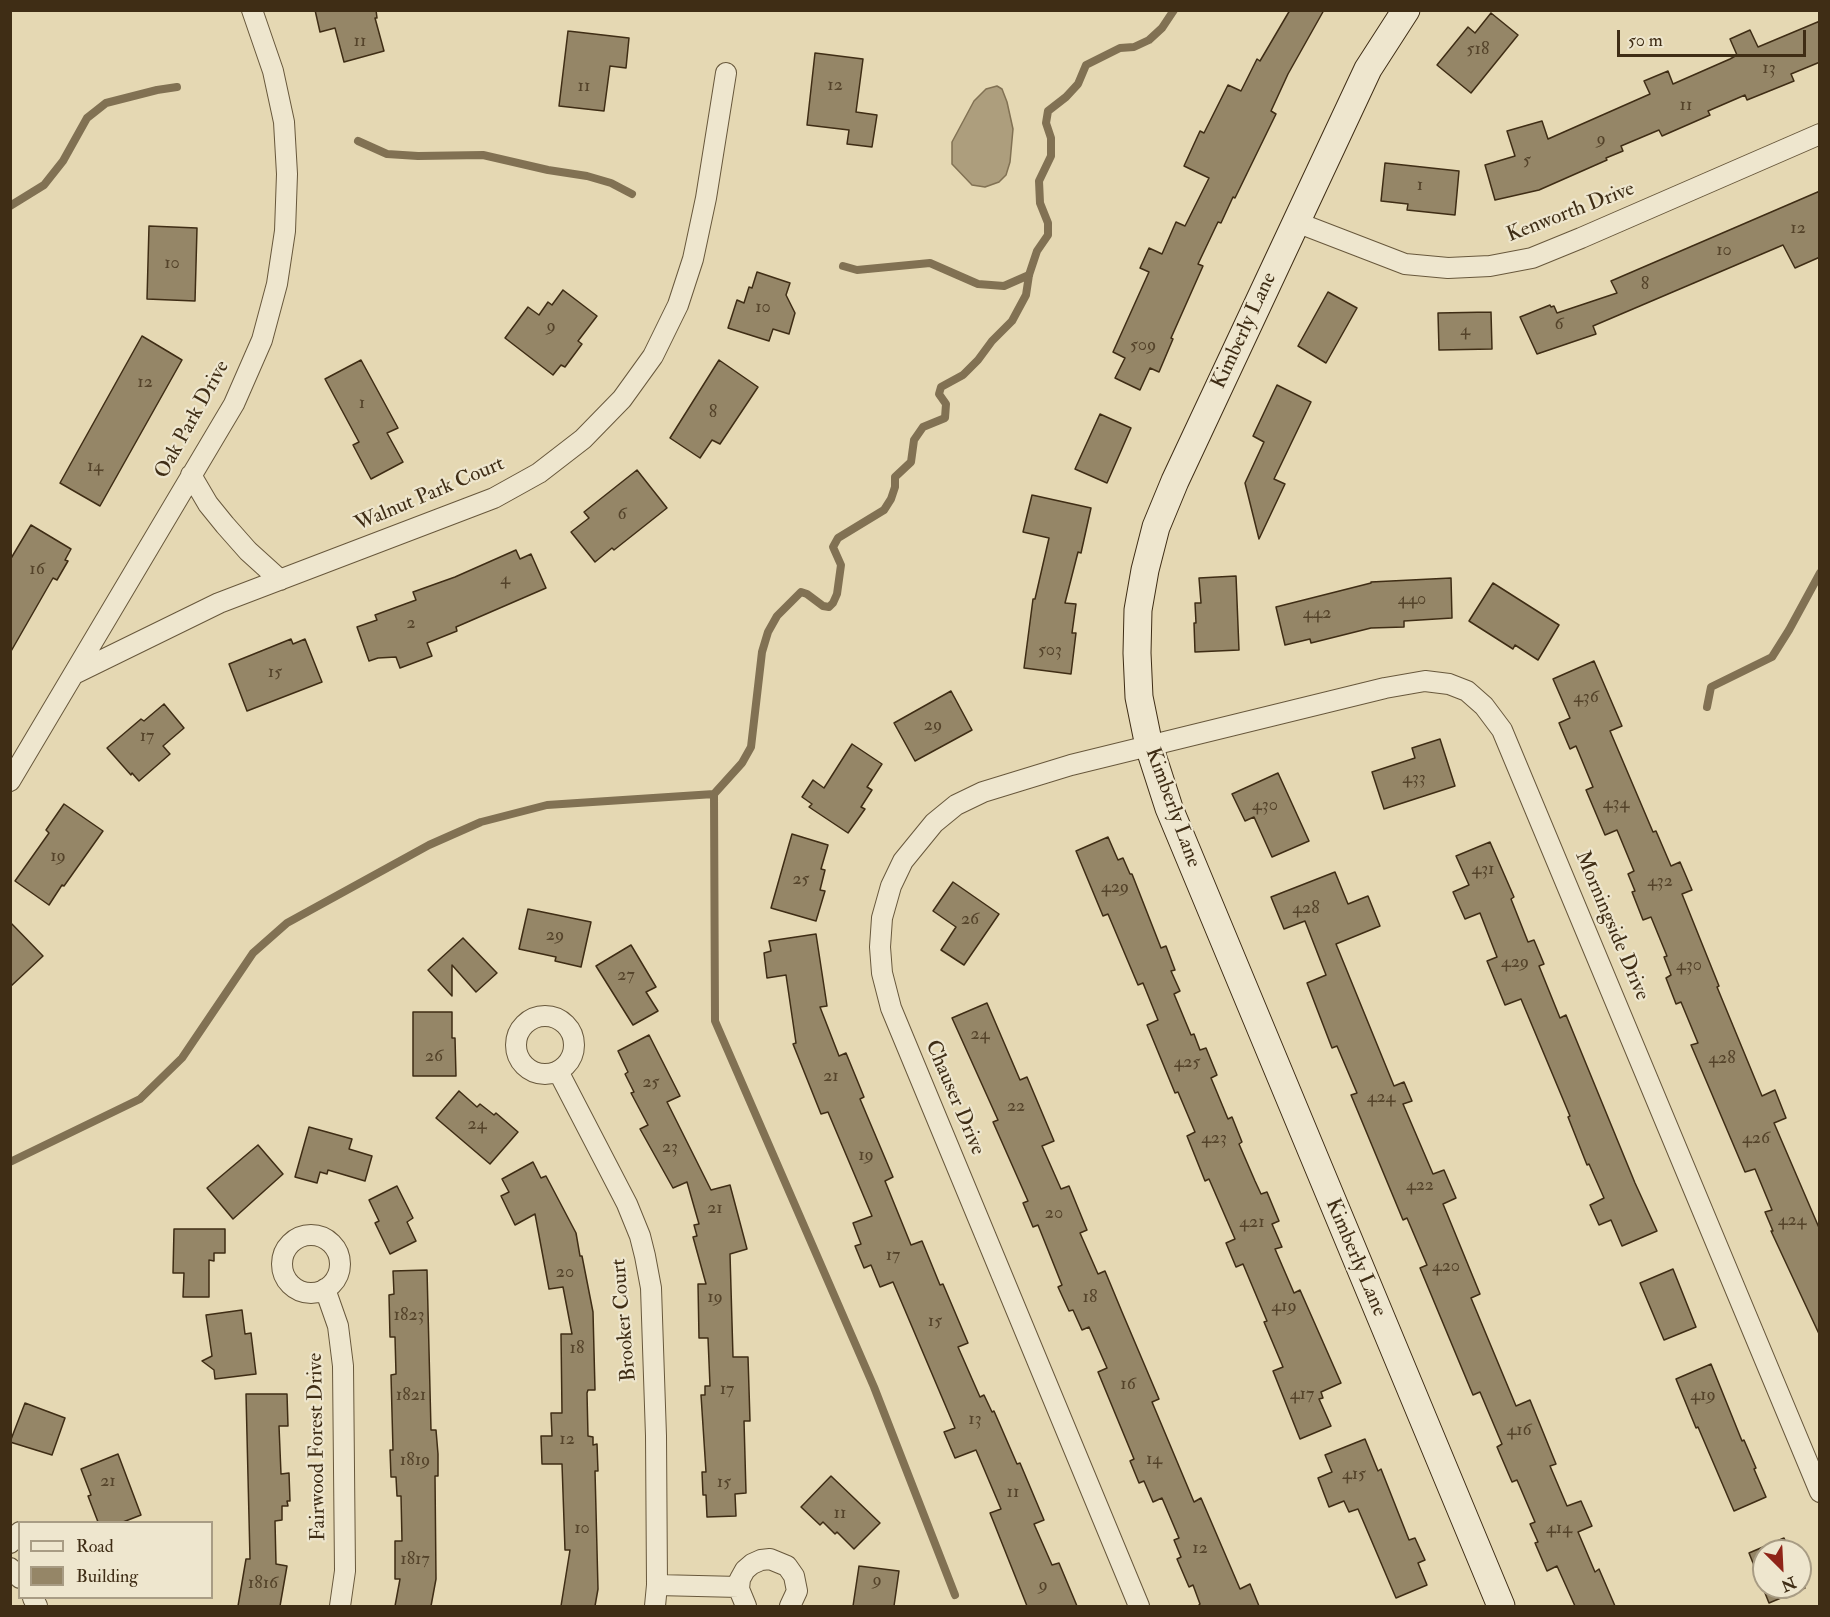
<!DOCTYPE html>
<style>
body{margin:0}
#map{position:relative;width:1830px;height:1617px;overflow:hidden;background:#e5d8b3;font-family:"IM FELL Double Pica",serif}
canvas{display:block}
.frame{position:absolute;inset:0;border:12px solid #3f2d15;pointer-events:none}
.legend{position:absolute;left:18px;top:1521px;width:195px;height:78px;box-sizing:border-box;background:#eee6ce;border:2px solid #a89c84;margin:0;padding:8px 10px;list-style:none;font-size:18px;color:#3f2d15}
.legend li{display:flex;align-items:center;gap:12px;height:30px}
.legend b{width:30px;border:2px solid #a89c84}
.north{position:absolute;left:1752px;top:1539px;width:60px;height:60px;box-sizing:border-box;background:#eee6ce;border:2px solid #a89c84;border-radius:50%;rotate:156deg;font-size:16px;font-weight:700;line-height:24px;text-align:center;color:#3f2d15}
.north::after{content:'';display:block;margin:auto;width:21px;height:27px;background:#8f2418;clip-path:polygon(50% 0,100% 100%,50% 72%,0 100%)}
.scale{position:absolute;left:1617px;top:30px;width:189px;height:27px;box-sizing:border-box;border:3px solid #3f2d15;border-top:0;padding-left:8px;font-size:18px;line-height:21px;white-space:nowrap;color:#3f2d15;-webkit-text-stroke:4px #eee6ce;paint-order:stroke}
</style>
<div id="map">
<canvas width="1830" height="1617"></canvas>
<div class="frame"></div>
<ul class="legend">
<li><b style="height:8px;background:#eee6ce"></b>Road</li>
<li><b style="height:16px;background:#958667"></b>Building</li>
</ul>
<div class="north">N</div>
<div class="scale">50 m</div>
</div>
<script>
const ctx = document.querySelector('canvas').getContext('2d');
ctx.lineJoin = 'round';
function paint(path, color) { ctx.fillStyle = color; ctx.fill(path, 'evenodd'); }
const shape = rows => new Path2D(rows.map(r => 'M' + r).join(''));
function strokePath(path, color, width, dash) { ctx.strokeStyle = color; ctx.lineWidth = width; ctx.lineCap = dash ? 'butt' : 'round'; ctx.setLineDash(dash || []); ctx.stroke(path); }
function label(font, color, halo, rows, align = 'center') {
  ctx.font = font + ' "IM FELL Double Pica",serif'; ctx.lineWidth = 4.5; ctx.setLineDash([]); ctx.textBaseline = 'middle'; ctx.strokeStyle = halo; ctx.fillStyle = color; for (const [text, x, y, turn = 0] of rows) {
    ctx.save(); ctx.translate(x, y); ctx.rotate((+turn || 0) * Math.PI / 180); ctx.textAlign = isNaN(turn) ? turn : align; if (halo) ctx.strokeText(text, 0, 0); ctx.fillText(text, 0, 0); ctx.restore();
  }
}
const water = shape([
 [997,86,1002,89,1007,102,1013,129,1010,162,1006,175,999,182,985,187,972,185,952,164,952,142,974,101,986,89,997,86]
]);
paint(water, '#ad9e7d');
strokePath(water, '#817153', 1.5);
strokePath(shape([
 [358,141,387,154,418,156,483,155,548,170,587,176,611,183,632,194],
 [10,206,44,185,63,161,87,118,106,103,157,90,177,87],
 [843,266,857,270,930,263,978,284,1004,286,1029,275],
 [1707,707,1711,687,1772,657,1789,630,1820,573],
 [10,1162,140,1099,182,1058,253,953,287,923,429,845,481,822,547,805,714,794],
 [955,1595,874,1387,715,1021,714,794,742,763,751,747,762,652,768,632,777,616,801,592,807,594,823,606,829,607,833,603,837,594,841,565,833,547,838,538,884,510,891,499,895,487,895,477,911,462,914,440,923,427,945,418,946,404,939,394,941,387,963,375,978,360,992,341,1012,321,1026,295,1029,275,1037,251,1048,235,1048,223,1040,203,1039,181,1051,156,1051,138,1046,123,1048,111,1066,97,1078,84,1086,65,1120,48,1134,47,1149,40,1162,28,1174,10]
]), '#817153', 8);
const building = shape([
 [315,10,376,10,377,18,375,18,384,51,344,62,335,28,320,32,315,10],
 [1290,10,1324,10,1288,74,1271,111,1276,114,1235,198,1233,197,1221,223,1218,222,1198,264,1203,266,1171,338,1173,339,1159,372,1150,368,1140,390,1115,378,1125,358,1113,352,1149,272,1140,268,1149,248,1162,254,1176,222,1185,226,1209,178,1184,166,1200,131,1204,133,1228,85,1241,91,1257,59,1260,61,1290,10],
 [1491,13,1518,35,1471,93,1437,65,1468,27,1475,33,1491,13],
 [1820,21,1820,62,1791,74,1794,81,1747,100,1745,95,1708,111,1710,115,1662,136,1659,130,1621,146,1623,151,1606,158,1607,160,1539,190,1495,200,1485,165,1515,156,1507,131,1542,121,1548,139,1650,94,1644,81,1668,71,1673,84,1730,59,1737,55,1730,39,1750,30,1758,47,1820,21],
 [568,31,629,38,626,68,610,66,604,111,559,106,568,31],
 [815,53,863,59,856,112,877,115,872,147,847,144,849,130,807,125,815,53],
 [1385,163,1459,171,1455,215,1407,210,1408,204,1381,201,1385,163],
 [1820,191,1820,257,1795,268,1783,245,1593,326,1596,334,1537,354,1520,317,1550,305,1551,307,1554,306,1557,313,1617,293,1611,281,1820,191],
 [149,226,197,228,195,301,147,299,149,226],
 [757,272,790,283,786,295,795,313,789,334,773,329,769,341,728,328,737,300,744,303,749,287,752,288,757,272],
 [563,290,597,316,578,341,582,344,565,367,561,365,553,375,505,338,528,307,539,315,548,302,552,305,563,290],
 [1328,292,1357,308,1326,363,1298,346,1328,292],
 [1491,312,1492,349,1439,350,1438,313,1491,312],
 [142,336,182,360,100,506,60,483,142,336],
 [361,360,398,428,387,433,403,462,371,479,353,445,359,442,325,379,361,360],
 [719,360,758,387,720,444,712,440,700,458,670,438,719,360],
 [1277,385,1311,402,1274,479,1285,484,1259,539,1245,483,1264,442,1253,436,1277,385],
 [1100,414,1131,428,1107,483,1075,469,1100,414],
 [637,470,667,508,614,550,612,548,595,562,571,532,589,518,584,512,637,470],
 [1032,495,1091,508,1081,553,1078,552,1065,603,1076,604,1072,633,1076,633,1071,674,1024,668,1033,599,1035,599,1049,538,1023,532,1032,495],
 [31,525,71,549,65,560,68,561,57,580,53,578,10,653,10,560,31,525],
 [516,550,520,559,531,554,546,588,456,627,457,631,427,643,432,656,400,668,396,657,378,658,369,661,357,627,377,620,375,615,416,600,413,592,455,577,516,550],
 [1236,576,1239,650,1195,652,1194,623,1196,623,1195,603,1201,603,1199,578,1236,576],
 [1451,578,1452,618,1404,621,1404,627,1371,628,1311,643,1310,639,1285,645,1276,607,1371,583,1371,582,1451,578],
 [1493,583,1559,625,1538,660,1515,645,1513,649,1469,621,1493,583],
 [291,639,293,644,305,639,322,682,247,711,229,664,291,639],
 [1594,661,1622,726,1610,731,1653,832,1656,831,1671,866,1680,862,1692,890,1682,894,1719,986,1717,987,1762,1096,1775,1090,1786,1118,1774,1123,1820,1230,1820,1336,1771,1231,1773,1231,1765,1212,1772,1210,1755,1169,1745,1172,1691,1045,1698,1043,1681,1002,1676,1004,1666,978,1671,975,1664,957,1667,956,1651,917,1643,920,1632,892,1635,891,1628,874,1634,871,1617,830,1605,835,1586,790,1593,787,1576,746,1570,749,1559,723,1570,718,1553,679,1594,661],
 [951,691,972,730,915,761,894,723,951,691],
 [164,704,184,728,163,746,170,754,139,781,132,773,131,775,107,748,141,719,144,721,164,704],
 [1440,739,1455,786,1384,809,1372,772,1415,758,1412,748,1440,739],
 [852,744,882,764,867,787,872,790,861,807,865,809,848,833,809,807,812,804,802,797,813,780,824,788,852,744],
 [1278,773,1309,841,1272,857,1254,817,1245,821,1232,794,1278,773],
 [64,804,103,831,64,886,62,885,49,905,15,881,49,833,46,830,64,804],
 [792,834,828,845,821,869,825,870,820,890,825,891,816,921,771,908,792,834],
 [1108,837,1118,860,1123,858,1130,874,1132,874,1161,948,1166,946,1175,970,1171,971,1180,991,1174,994,1191,1035,1194,1034,1200,1050,1206,1048,1217,1075,1211,1078,1228,1119,1232,1117,1242,1142,1239,1144,1255,1181,1261,1194,1267,1192,1279,1221,1272,1224,1282,1247,1275,1249,1294,1293,1300,1290,1341,1383,1321,1392,1323,1398,1319,1399,1331,1426,1300,1439,1273,1371,1283,1367,1264,1322,1267,1321,1243,1264,1236,1267,1226,1243,1235,1239,1209,1179,1205,1181,1187,1136,1195,1132,1178,1092,1175,1093,1147,1025,1158,1020,1143,983,1138,985,1108,914,1103,916,1076,851,1108,837],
 [1490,842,1514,897,1511,899,1528,942,1534,940,1544,964,1539,966,1560,1018,1566,1015,1635,1183,1657,1231,1622,1246,1611,1220,1599,1225,1590,1205,1604,1198,1589,1164,1587,1165,1568,1117,1570,1116,1521,999,1505,1005,1487,961,1497,957,1480,913,1465,919,1453,892,1469,885,1456,856,1490,842],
 [1335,872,1348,904,1368,896,1380,926,1336,944,1394,1086,1404,1082,1412,1101,1403,1104,1433,1174,1444,1170,1456,1198,1443,1204,1480,1294,1471,1298,1516,1406,1530,1400,1556,1464,1550,1466,1567,1506,1581,1501,1592,1526,1578,1532,1595,1572,1599,1569,1615,1606,1575,1606,1557,1566,1547,1571,1535,1543,1538,1542,1530,1524,1535,1522,1517,1480,1512,1482,1497,1447,1502,1444,1480,1392,1473,1395,1420,1268,1427,1265,1407,1218,1403,1220,1351,1095,1357,1093,1337,1046,1332,1048,1307,983,1326,975,1305,921,1284,929,1271,897,1335,872],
 [953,882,999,914,964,965,941,950,956,927,933,911,953,882],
 [528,909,591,922,581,967,555,961,556,957,519,949,528,909],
 [10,922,43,956,10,987,10,922],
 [816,934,827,1006,820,1007,839,1056,846,1053,864,1097,860,1099,893,1177,885,1181,911,1245,922,1241,940,1285,943,1284,968,1343,958,1347,980,1397,984,1395,992,1412,994,1411,1017,1464,1020,1463,1044,1520,1034,1524,1052,1565,1059,1563,1077,1606,1027,1606,990,1513,1001,1509,976,1450,955,1458,944,1432,955,1428,893,1282,880,1287,871,1265,864,1268,855,1246,861,1244,853,1223,872,1216,828,1112,821,1114,793,1044,796,1043,786,975,767,978,764,953,771,951,769,941,816,934],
 [463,938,497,973,476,992,452,965,452,996,428,970,463,938],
 [631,945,656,987,646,992,658,1011,633,1025,596,966,631,945],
 [987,1003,1020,1080,1027,1077,1054,1141,1042,1146,1061,1189,1069,1186,1087,1230,1080,1233,1098,1274,1105,1271,1122,1312,1159,1399,1152,1402,1194,1502,1201,1498,1240,1589,1250,1584,1259,1606,1198,1606,1200,1604,1193,1585,1189,1587,1177,1559,1181,1557,1174,1540,1179,1538,1162,1498,1153,1502,1144,1481,1139,1483,1130,1461,1134,1459,1098,1372,1107,1368,1089,1327,1082,1330,1073,1310,1069,1311,1058,1287,1062,1285,1038,1225,1033,1227,1023,1203,1028,1201,993,1122,998,1120,952,1018,987,1003],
 [413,1012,452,1012,452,1038,455,1038,456,1076,413,1076,413,1012],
 [649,1035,680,1096,667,1102,711,1190,730,1185,747,1249,730,1254,733,1357,748,1357,750,1421,744,1421,746,1493,735,1494,736,1516,707,1517,706,1495,703,1495,702,1472,706,1472,701,1395,705,1395,705,1386,710,1386,708,1338,699,1338,698,1284,706,1284,693,1237,697,1236,694,1225,699,1224,687,1182,673,1188,640,1129,648,1125,631,1093,634,1092,625,1074,628,1072,618,1051,649,1035],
 [459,1091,477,1107,480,1104,494,1115,496,1113,518,1132,490,1164,436,1118,459,1091],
 [309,1127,352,1139,349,1149,372,1156,365,1181,328,1170,327,1174,320,1172,317,1183,295,1177,309,1127],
 [258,1145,283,1174,233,1219,207,1188,258,1145],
 [533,1162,541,1178,546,1176,576,1233,580,1256,582,1256,593,1312,595,1390,588,1390,587,1393,588,1436,593,1437,593,1445,597,1444,598,1471,595,1471,598,1589,595,1606,561,1606,570,1550,565,1550,562,1464,542,1464,541,1436,552,1436,551,1413,562,1413,561,1334,572,1334,563,1287,549,1289,535,1214,515,1225,501,1196,509,1192,502,1179,533,1162],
 [397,1186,413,1218,407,1222,416,1241,390,1254,375,1223,379,1221,369,1200,397,1186],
 [174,1229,225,1229,225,1253,214,1253,214,1261,209,1260,209,1297,183,1297,184,1273,173,1273,174,1229],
 [1673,1269,1696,1327,1664,1340,1640,1283,1673,1269],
 [427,1270,431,1430,436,1430,438,1454,438,1476,435,1476,436,1579,431,1606,395,1606,400,1579,395,1579,395,1541,402,1541,401,1496,397,1496,396,1477,391,1477,390,1450,393,1450,391,1375,396,1374,395,1337,390,1337,389,1295,394,1294,393,1271,427,1270],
 [242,1310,245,1334,251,1333,256,1374,215,1379,214,1370,202,1361,212,1356,206,1315,242,1310],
 [1711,1364,1742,1441,1744,1440,1756,1468,1754,1469,1766,1497,1734,1511,1698,1427,1696,1428,1676,1379,1711,1364],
 [246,1394,287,1394,288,1426,279,1426,281,1474,289,1473,290,1501,287,1501,288,1506,282,1506,282,1520,275,1521,276,1564,287,1566,280,1606,238,1606,246,1559,250,1559,246,1394],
 [25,1403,65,1418,52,1455,10,1442,25,1403],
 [1365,1439,1378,1471,1381,1469,1409,1540,1415,1538,1425,1560,1418,1563,1427,1585,1396,1598,1358,1509,1349,1512,1344,1501,1329,1507,1318,1478,1332,1472,1325,1455,1365,1439],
 [118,1454,141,1515,123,1522,98,1522,88,1496,91,1495,81,1469,118,1454],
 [831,1476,880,1523,854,1549,837,1532,835,1534,823,1522,820,1525,801,1507,831,1476],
 [1784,1538,1790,1551,1764,1551,1764,1587,1800,1587,1800,1577,1805,1588,1769,1603,1749,1553,1784,1538],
 [859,1566,899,1571,894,1606,853,1606,859,1566]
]);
paint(building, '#958667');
strokePath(building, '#3f2d15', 1.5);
const street = shape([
 [1296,222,1405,264,1448,268,1490,266,1532,258,1581,238,1820,134],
 [191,475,208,504,225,525,248,551,280,580],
 [76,673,219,603,494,498,539,473,583,439,622,399,653,356,678,305,693,259,706,198,726,73],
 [10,781,234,404,262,340,277,284,285,231,287,174,284,122,273,71,252,10],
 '516 1045a29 29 0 1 1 58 0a29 29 0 1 1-58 0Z',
 [558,1071,627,1204,640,1236,645,1256,651,1288,656,1436,657,1585,655,1606],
 '282 1264a29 29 0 1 1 58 0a29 29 0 1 1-58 0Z',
 [325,1289,338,1326,343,1366,345,1571,340,1606],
 [10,1543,20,1532],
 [10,1568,20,1578],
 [657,1585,739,1587],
 [33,1598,37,1606],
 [746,1606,739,1589,740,1579,745,1570,752,1564,761,1560,770,1559,787,1566,794,1576,797,1591,790,1606],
 [1139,1606,891,1008,882,973,880,947,882,918,891,886,903,861,934,823,956,805,983,792,1071,765,1385,688,1425,681,1449,684,1467,691,1484,706,1502,730,1820,1492]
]);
const secondary = shape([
 [1406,10,1368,69,1175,481,1156,527,1145,570,1138,610,1137,653,1139,697,1149,746,1169,808,1501,1606]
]);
strokePath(street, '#68583c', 22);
strokePath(secondary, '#3f2d15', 29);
strokePath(street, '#eee6ce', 20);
strokePath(secondary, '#eee6ce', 27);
label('18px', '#54432a', null, [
 ["11",360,42],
 ["518",1478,50],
 ["13",1769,69],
 ["12",835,86],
 ["11",584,87],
 ["11",1686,106],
 ["9",1601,140],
 ["5",1527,161],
 ["1",1420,186],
 ["12",1798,229],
 ["10",1724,251],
 ["10",172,264],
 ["8",1645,285],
 ["10",763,308],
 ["6",1559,325],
 ["9",551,327],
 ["4",1465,331],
 ["509",1143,346],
 ["12",145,383],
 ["1",362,404],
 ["8",713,413],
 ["14",95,467],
 ["6",622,515],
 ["16",37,570],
 ["4",505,580],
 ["440",1412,600],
 ["442",1317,614],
 ["2",411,624],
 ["503",1050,651],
 ["15",275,673],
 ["436",1586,698],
 ["29",933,726],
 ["17",147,737],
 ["433",1414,779],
 ["434",1616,804],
 ["430",1265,806],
 ["19",58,857],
 ["431",1483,870],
 ["25",801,880],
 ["432",1660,882],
 ["429",1115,888],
 ["428",1306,909],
 ["26",970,920],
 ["29",555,936],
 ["429",1515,963],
 ["430",1689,966],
 ["27",626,976],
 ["24",980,1035],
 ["26",434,1057],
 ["428",1722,1059],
 ["425",1187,1063],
 ["21",831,1077],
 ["25",651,1083],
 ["424",1381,1098],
 ["22",1016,1107],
 ["24",477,1125],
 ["423",1214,1139],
 ["426",1756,1139],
 ["23",670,1148],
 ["19",866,1156],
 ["422",1420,1186],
 ["21",715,1209],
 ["20",1054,1214],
 ["424",1792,1221],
 ["421",1252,1223],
 ["17",893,1256],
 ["420",1446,1267],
 ["20",565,1273],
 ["19",715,1298],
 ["18",1090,1298],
 ["419",1284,1307],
 ["1823",409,1316],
 ["15",935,1322],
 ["18",577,1349],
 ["16",1128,1385],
 ["17",727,1390],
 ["417",1302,1395],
 ["1821",411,1396],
 ["419",1703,1396],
 ["13",975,1420],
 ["416",1519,1431],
 ["12",567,1440],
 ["14",1154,1460],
 ["1819",415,1461],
 ["415",1354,1475],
 ["21",108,1482],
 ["15",724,1483],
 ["11",1013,1493],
 ["11",840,1514],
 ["10",582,1529],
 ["414",1559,1529],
 ["12",1200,1549],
 ["1817",415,1560],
 ["9",877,1581],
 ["1816",263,1584],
 ["9",1043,1586]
]);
label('21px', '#3f2d15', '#eee6ce', [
 ["Kenworth Drive",1571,213,-21],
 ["Kimberly Lane",1245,331,-65],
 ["Oak Park Drive",193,420,-61],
 ["Walnut Park Court",430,495,-23],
 ["Kimberly Lane",1172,808,70],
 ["Morningside Drive",1611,926,67],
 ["Chauser Drive",954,1098,67],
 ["Kimberly Lane",1355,1258,67],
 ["Brooker Court",625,1320,-95],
 ["Fairwood Forest Drive",318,1447,-91]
]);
</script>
